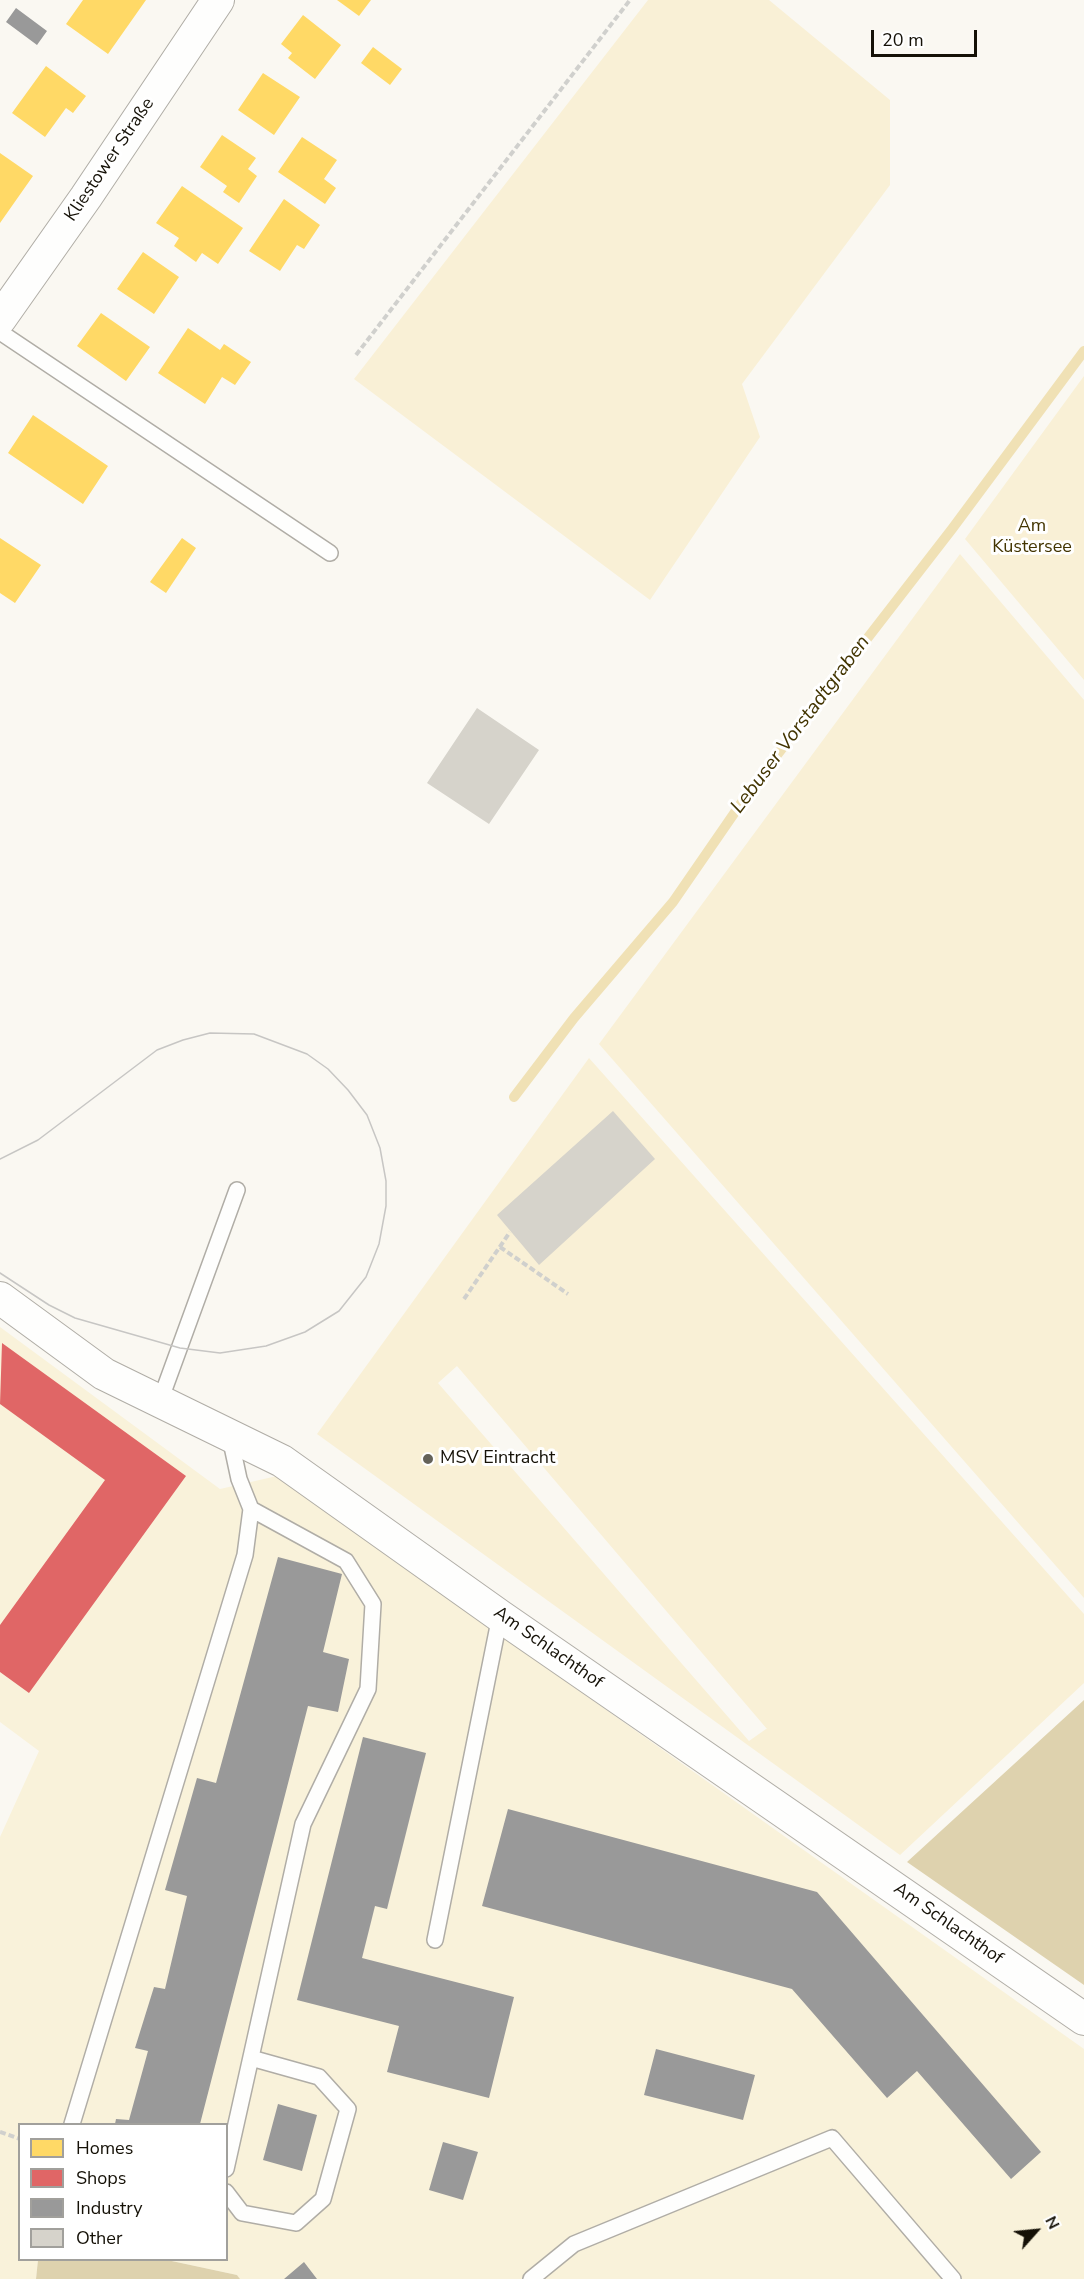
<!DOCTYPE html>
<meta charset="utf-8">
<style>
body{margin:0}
#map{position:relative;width:1084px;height:2279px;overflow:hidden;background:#faf8f2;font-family:"Nunito Sans",sans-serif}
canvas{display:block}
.legend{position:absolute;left:18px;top:2123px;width:210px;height:138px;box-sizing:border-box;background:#fff;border:2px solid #a1a09c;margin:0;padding:8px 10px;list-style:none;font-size:18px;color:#151107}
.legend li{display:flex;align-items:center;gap:12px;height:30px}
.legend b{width:30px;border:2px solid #a1a09c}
.north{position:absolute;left:1006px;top:2201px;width:60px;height:60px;-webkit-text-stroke:4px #fff;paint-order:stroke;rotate:63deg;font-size:16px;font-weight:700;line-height:24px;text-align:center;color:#151107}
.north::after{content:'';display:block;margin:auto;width:21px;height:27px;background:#151107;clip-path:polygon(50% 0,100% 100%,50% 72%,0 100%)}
.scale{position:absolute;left:871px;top:30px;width:106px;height:27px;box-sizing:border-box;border:3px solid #151107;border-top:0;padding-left:8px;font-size:18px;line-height:21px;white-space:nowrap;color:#151107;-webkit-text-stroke:4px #fff;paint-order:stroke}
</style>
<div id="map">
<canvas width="1084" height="2279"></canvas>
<ul class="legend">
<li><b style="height:16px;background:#ffd966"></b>Homes</li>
<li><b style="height:16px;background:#e06666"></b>Shops</li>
<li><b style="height:16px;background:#999"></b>Industry</li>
<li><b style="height:16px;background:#d6d3cb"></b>Other</li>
</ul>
<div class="north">N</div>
<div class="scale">20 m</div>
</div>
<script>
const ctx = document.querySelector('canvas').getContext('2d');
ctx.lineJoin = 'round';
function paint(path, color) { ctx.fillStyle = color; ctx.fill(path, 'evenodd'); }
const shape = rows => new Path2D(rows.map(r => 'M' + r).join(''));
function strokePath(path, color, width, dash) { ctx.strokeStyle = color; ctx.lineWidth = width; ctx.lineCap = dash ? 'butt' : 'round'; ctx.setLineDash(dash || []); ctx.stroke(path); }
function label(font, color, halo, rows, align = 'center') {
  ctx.font = font + ' "Nunito Sans",sans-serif'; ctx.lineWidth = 6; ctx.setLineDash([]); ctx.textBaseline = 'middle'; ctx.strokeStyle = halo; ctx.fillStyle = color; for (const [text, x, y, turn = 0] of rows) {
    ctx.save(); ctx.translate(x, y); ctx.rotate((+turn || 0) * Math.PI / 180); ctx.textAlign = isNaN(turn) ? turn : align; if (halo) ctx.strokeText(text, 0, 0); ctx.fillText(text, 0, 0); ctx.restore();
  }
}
paint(shape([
 [0,1327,220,1489,277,1476,1084,2049,1084,2279,240,2279,237,2275,167,2260,226,2260,226,2124,20,2124,20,2260,38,2260,36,2279,0,2279,0,1837,39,1751,0,1722]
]), '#f9f2da');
paint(shape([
 [648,0,769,0,890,100,890,185,742,384,760,437,650,600,354,379],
 [1084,376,1084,680,965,539],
 [960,554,1084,700,1084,1598,599,1044],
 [589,1058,1084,1614,1084,1683,900,1855,317,1434],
 [457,1366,767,1729,766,1729,749,1741,438,1383]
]), '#f9f0d6');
paint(shape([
 [1084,1700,1084,1985,907,1862],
 [38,2260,167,2260,237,2275,240,2279,36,2279]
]), '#ded2ae');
paint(shape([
 [83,0,146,0,108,54,66,24],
 [337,0,371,0,359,16],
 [303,15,341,45,315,79,288,58,292,53,281,44],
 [373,47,402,69,390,85,361,63],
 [46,66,86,96,73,113,66,108,45,137,12,113],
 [263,73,300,97,274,135,238,110],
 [222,135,256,158,248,169,257,176,239,203,223,192,227,186,200,167],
 [302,137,337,160,324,179,336,188,325,204,278,172],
 [0,153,33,176,0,223],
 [182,186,243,228,218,264,202,253,196,262,174,246,179,238,156,223],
 [284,199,320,225,304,249,297,245,280,271,249,251],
 [143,252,179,277,154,314,117,289],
 [101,313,150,347,126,381,77,346],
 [188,328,220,350,224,344,251,362,235,385,222,377,205,404,158,373],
 [33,415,108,466,83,504,8,453],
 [0,538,41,565,15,603,0,593],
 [182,538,196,548,166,593,150,582]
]), '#ffd966');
paint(shape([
 [2,1343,186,1476,29,1693,0,1672,0,1625,105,1480,0,1404]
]), '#e06666');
paint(shape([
 [16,8,47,31,37,45,6,22],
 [278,1557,342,1574,323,1652,349,1659,338,1712,308,1706,200,2124,115,2124,116,2119,129,2120,148,2051,135,2048,154,1987,165,1989,187,1896,165,1890,197,1778,216,1783],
 [363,1737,426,1753,387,1909,375,1906,362,1958,514,1997,489,2098,387,2072,399,2026,297,2000],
 [508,1809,817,1892,1041,2152,1011,2179,917,2071,887,2098,792,1989,482,1906],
 [656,2049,755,2075,743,2120,644,2095],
 [278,2104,317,2115,302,2171,263,2160],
 [443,2142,478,2152,463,2200,429,2190],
 [304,2262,317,2279,284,2279]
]), '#999');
strokePath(shape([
 [514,1097,574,1018,673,902,753,786,952,529,1084,351]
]), '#f0e1b5', 10);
paint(shape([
 [477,708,539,750,489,824,427,783],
 [613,1111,655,1159,539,1265,497,1215]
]), '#d6d3cb');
const lane = shape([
 [0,332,330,553],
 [160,1401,237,1190],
 [435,1940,500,1616],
 [72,2124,245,1555,251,1509,239,1479,230,1437],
 [226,2169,303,1824,368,1689,373,1604,346,1561,251,1509],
 [226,2192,242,2213,296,2223,323,2199,348,2109,319,2077,251,2058],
 [531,2279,574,2244,832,2138,953,2279]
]);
const street = shape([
 [0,319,86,197,218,0],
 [0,1298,104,1374,282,1461,500,1616,1084,2019]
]);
strokePath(lane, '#b0ada6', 18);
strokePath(street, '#b0ada6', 34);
strokePath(shape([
 [356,355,630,0],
 [500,1247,568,1294],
 [464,1299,510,1232],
 [0,2132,20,2139]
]), '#d0d0cd', 4, [6, 3]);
strokePath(lane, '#fefefd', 15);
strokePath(street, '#fefefd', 32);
strokePath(shape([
 [0,1159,38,1140,157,1050,183,1040,210,1033,254,1034,307,1054,328,1069,348,1090,367,1115,380,1148,386,1181,386,1206,379,1244,366,1277,339,1311,305,1332,266,1346,220,1353,180,1348,75,1318,49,1305,0,1273]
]), '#c7c6c4', 1.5);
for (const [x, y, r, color] of [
 [428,1459,6,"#656259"]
]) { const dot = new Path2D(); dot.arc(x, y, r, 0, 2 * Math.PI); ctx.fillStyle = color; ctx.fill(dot); strokePath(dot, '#fff', 2); }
label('18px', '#151107', '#fff', [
 ["Kliestower Straße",110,160,-56],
 ["Am Schlachthof",548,1648,35],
 ["Am Schlachthof",948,1924,35]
]);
label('18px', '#433502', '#fff', [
 ["Am",1032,527],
 ["Küstersee",1032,548]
]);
label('18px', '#151107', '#fff', [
 ["MSV Eintracht",440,1459]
], 'left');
label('italic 20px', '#433502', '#fff', [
 ["Lebuser Vorstadtgraben",801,725,-53]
]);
</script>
